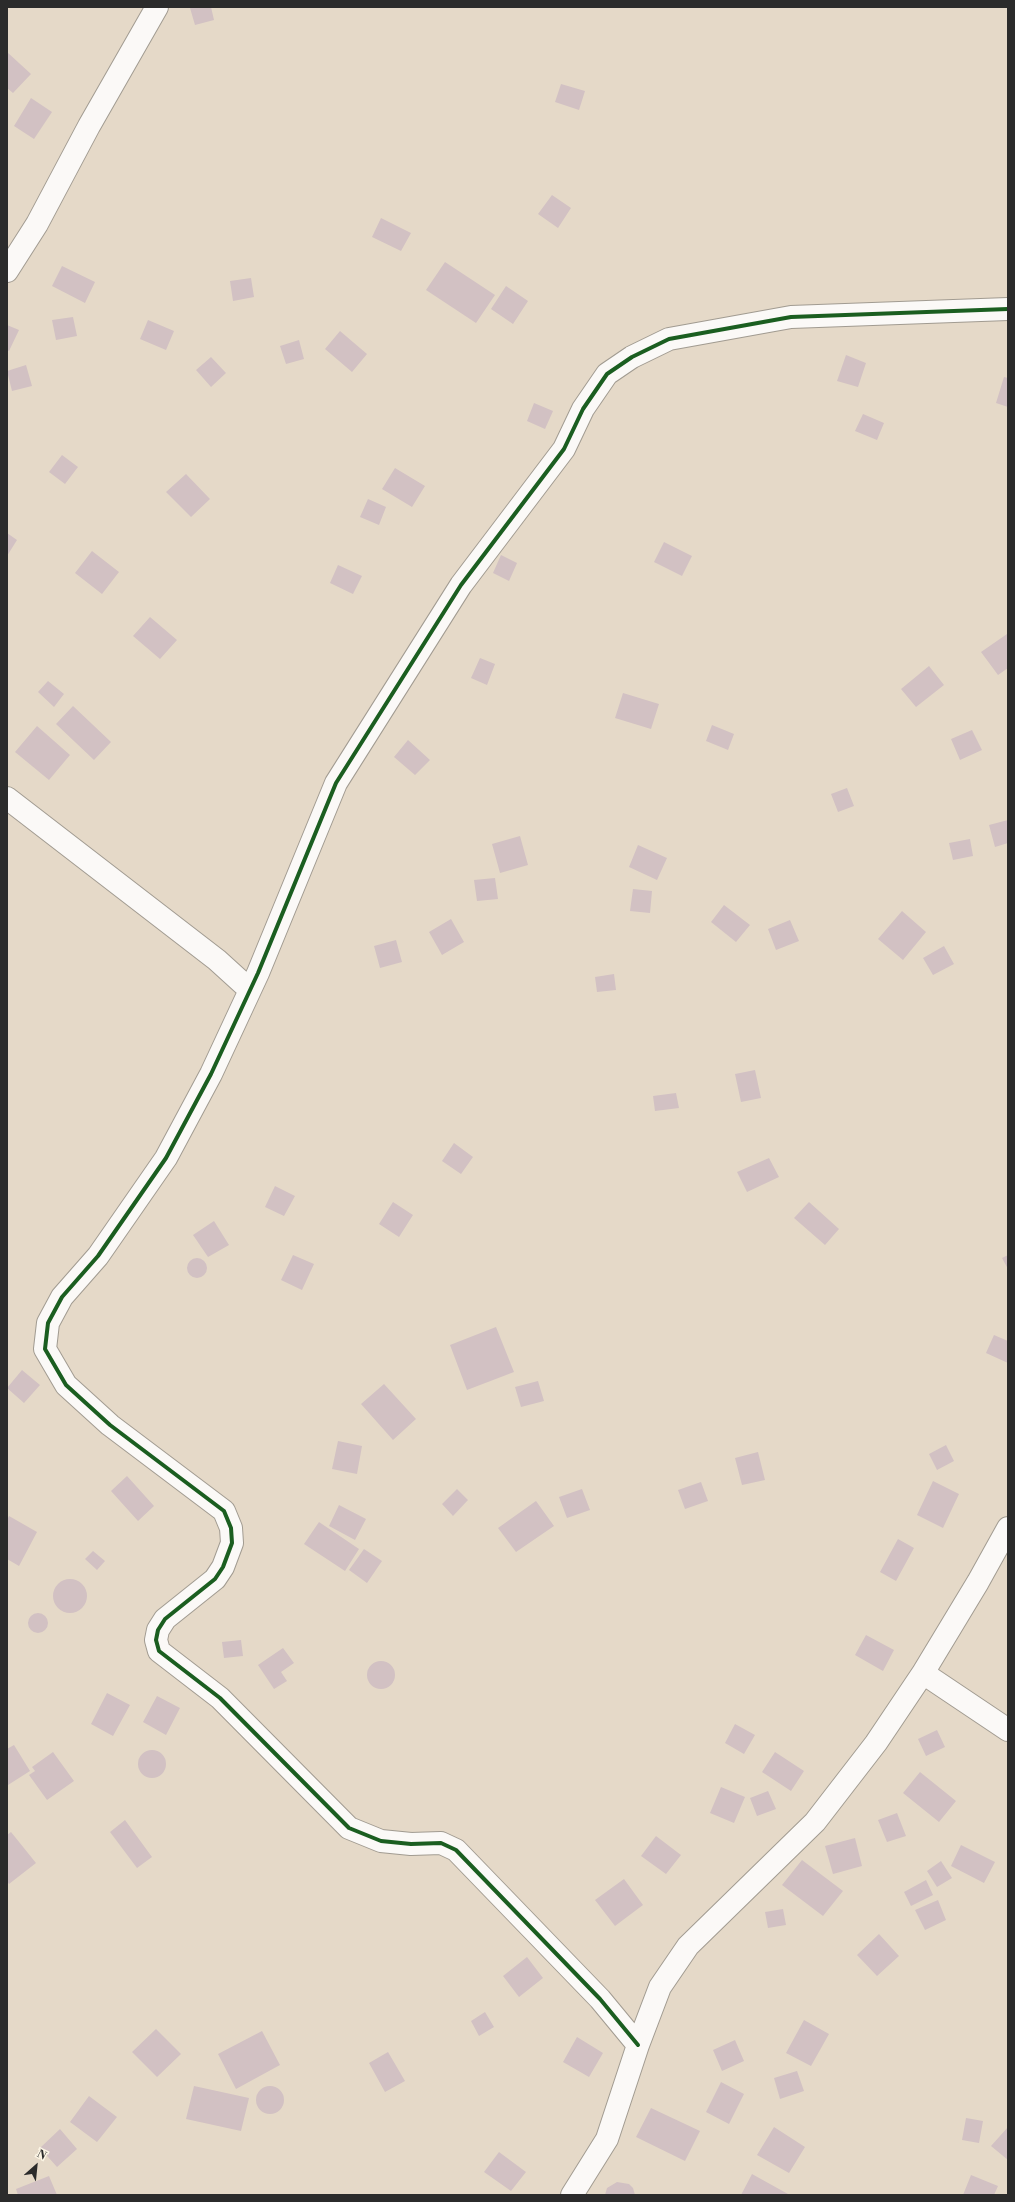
<!DOCTYPE html>
<style>
body{margin:0}
#map{position:relative;width:1015px;height:2202px;overflow:hidden;background:#e5d9c8;font-family:"Libre Bodoni",serif}
canvas{display:block}
.frame{position:absolute;inset:0;border:8px solid #2b2b2b;pointer-events:none}
.north{position:absolute;left:16px;top:2146px;width:40px;height:40px;-webkit-text-stroke:3px #fcf5e5;paint-order:stroke;rotate:27deg;font-size:11px;font-weight:700;line-height:16px;text-align:center;color:#2b2b2b}
.north::after{content:'';display:block;margin:auto;width:14px;height:18px;background:#2b2b2b;clip-path:polygon(50% 0,100% 100%,50% 72%,0 100%)}
</style>
<div id="map">
<canvas width="1015" height="2202"></canvas>
<div class="frame"></div>
<div class="north">N</div>
</div>
<script>
const ctx = document.querySelector('canvas').getContext('2d');
ctx.lineJoin = 'round';
function paint(path, color) { ctx.fillStyle = color; ctx.fill(path, 'evenodd'); }
const shape = rows => new Path2D(rows.map(r => 'M' + r).join(''));
function strokePath(path, color, width, dash) { ctx.strokeStyle = color; ctx.lineWidth = width; ctx.lineCap = dash ? 'butt' : 'round'; ctx.setLineDash(dash || []); ctx.stroke(path); }
paint(shape([
 [211,7,214,20,195,25,190,8],
 [7,52,31,74,13,93,7,88],
 [561,84,585,91,579,110,555,102],
 [31,98,52,112,34,139,14,126],
 [552,195,571,208,558,228,538,214],
 [381,218,411,233,401,251,372,237],
 [445,262,495,295,476,323,426,290],
 [62,266,95,282,85,303,52,286],
 [251,278,254,297,233,301,230,281],
 [506,286,528,301,513,324,491,309],
 [73,317,77,336,56,340,52,320],
 [148,320,174,331,166,350,140,339],
 [7,325,19,330,9,351,7,350],
 [340,331,367,354,352,372,325,349],
 [299,340,304,359,286,364,280,346],
 [846,355,866,363,858,387,837,381],
 [211,357,226,373,211,387,196,370],
 [26,365,32,386,12,391,7,371],
 [1004,377,1008,378,1008,407,996,403],
 [534,403,553,411,545,429,527,421],
 [863,414,884,423,877,440,855,431],
 [62,455,78,467,65,484,49,472],
 [395,468,425,486,412,507,382,489],
 [186,474,210,499,191,517,166,492],
 [368,499,386,507,379,525,360,517],
 [7,533,17,540,7,556],
 [664,542,692,556,682,576,654,562],
 [92,551,119,572,102,594,75,573],
 [501,555,517,563,509,581,493,573],
 [338,565,362,576,353,594,330,583],
 [150,617,177,640,160,659,133,636],
 [1007,634,1008,668,998,675,981,652],
 [480,658,495,664,487,685,471,678],
 [929,666,944,685,916,707,901,689],
 [48,681,64,694,54,707,38,692],
 [623,693,659,704,651,729,615,718],
 [73,706,111,742,94,760,56,724],
 [712,725,734,734,728,750,706,741],
 [37,726,70,755,49,780,15,752],
 [972,730,982,750,960,760,951,739],
 [408,740,430,760,415,775,394,757],
 [847,788,854,806,838,812,831,794],
 [1008,820,1008,843,995,847,989,825],
 [520,836,528,865,500,873,492,844],
 [970,839,973,856,953,860,949,843],
 [638,845,667,858,657,880,629,867],
 [495,878,498,899,477,901,474,880],
 [633,889,652,891,650,913,630,911],
 [724,905,750,925,736,942,711,922],
 [902,911,926,932,903,960,878,939],
 [451,919,464,942,442,955,429,932],
 [790,920,799,941,776,950,768,929],
 [396,940,402,962,380,968,374,946],
 [944,946,954,964,933,975,923,958],
 [614,974,616,990,597,992,595,977],
 [755,1070,761,1098,741,1102,735,1074],
 [676,1093,679,1108,655,1111,653,1096],
 [454,1143,473,1157,461,1174,442,1161],
 [769,1158,779,1177,747,1192,737,1172],
 [275,1186,295,1196,284,1216,265,1207],
 [393,1202,413,1215,399,1237,379,1224],
 [809,1202,839,1229,825,1245,794,1218],
 [214,1221,229,1245,208,1257,193,1235],
 [293,1255,314,1264,302,1290,281,1280],
 [1008,1255,1008,1269,1002,1258],
 '187 1268a10 10 0 1 1 20 0a10 10 0 1 1-20 0Z',
 [496,1327,514,1372,467,1390,450,1345],
 [994,1335,1008,1341,1008,1363,986,1353],
 [22,1370,40,1385,24,1403,7,1388],
 [538,1381,544,1401,521,1407,515,1387],
 [384,1384,416,1419,393,1440,361,1404],
 [338,1441,362,1446,357,1474,332,1469],
 [946,1445,954,1461,937,1470,929,1454],
 [758,1452,765,1480,742,1485,735,1458],
 [127,1476,154,1506,138,1521,111,1491],
 [933,1481,959,1494,943,1528,917,1515],
 [701,1482,708,1501,685,1509,678,1490],
 [457,1489,468,1500,453,1516,442,1504],
 [582,1489,590,1510,567,1518,559,1497],
 [536,1501,554,1526,516,1552,498,1528],
 [339,1505,366,1519,355,1540,329,1526],
 [9,1516,37,1532,19,1566,7,1559,7,1520],
 [319,1522,359,1549,345,1571,304,1544],
 [898,1539,914,1548,896,1581,880,1572],
 [364,1549,382,1561,367,1583,349,1570],
 [93,1551,105,1561,97,1570,85,1559],
 '53 1596a17 17 0 1 1 34 0a17 17 0 1 1-34 0Z',
 '28 1623a10 10 0 1 1 20 0a10 10 0 1 1-20 0Z',
 [866,1635,894,1650,883,1671,855,1655],
 [241,1640,243,1656,224,1658,222,1642],
 [283,1648,294,1663,281,1672,287,1681,274,1689,258,1665],
 '367 1675a14 14 0 1 1 28 0a14 14 0 1 1-28 0Z',
 [107,1693,130,1705,113,1736,91,1724],
 [157,1696,180,1708,166,1735,143,1722],
 [735,1724,755,1735,744,1754,725,1743],
 [937,1730,945,1747,926,1756,918,1739],
 [14,1745,30,1771,8,1785,7,1749],
 '138 1764a14 14 0 1 1 28 0a14 14 0 1 1-28 0Z',
 [53,1752,74,1781,47,1800,29,1775,35,1771,32,1767],
 [775,1752,804,1771,791,1791,762,1772],
 [920,1772,956,1801,939,1822,903,1793],
 [721,1787,745,1797,734,1823,710,1813],
 [768,1791,776,1809,757,1816,750,1798],
 [897,1813,906,1836,887,1842,878,1820],
 [125,1820,152,1857,137,1868,110,1832],
 [11,1832,36,1863,9,1884,7,1881,7,1835],
 [656,1836,681,1855,666,1874,641,1856],
 [855,1838,862,1866,833,1874,825,1846],
 [961,1845,995,1862,984,1883,951,1866],
 [802,1860,843,1891,823,1916,782,1885],
 [941,1861,952,1878,937,1887,927,1871],
 [624,1879,643,1905,615,1926,595,1900],
 [926,1880,933,1895,911,1906,904,1892],
 [938,1900,946,1920,925,1930,915,1910],
 [783,1909,786,1925,768,1928,765,1912],
 [879,1934,899,1956,877,1976,857,1955],
 [527,1957,543,1978,519,1997,503,1976],
 [485,2012,494,2027,479,2036,471,2021],
 [804,2020,829,2034,811,2066,786,2053],
 [156,2029,181,2054,157,2077,132,2052],
 [262,2031,280,2065,236,2089,218,2054],
 [577,2037,603,2053,589,2077,563,2062],
 [735,2040,744,2061,722,2071,713,2050],
 [388,2052,405,2081,385,2092,369,2063],
 [797,2071,804,2091,780,2099,774,2078],
 [721,2082,744,2094,729,2124,706,2112],
 '256 2100a14 14 0 1 1 28 0a14 14 0 1 1-28 0Z',
 [194,2086,249,2098,241,2131,186,2119],
 [89,2096,117,2117,97,2142,70,2122],
 [651,2108,700,2131,685,2161,636,2137],
 [966,2118,983,2121,979,2143,962,2140],
 [774,2127,805,2147,789,2173,757,2155],
 [1008,2127,1008,2160,991,2146],
 [60,2129,77,2149,57,2167,40,2148],
 [499,2152,526,2172,511,2191,484,2172],
 [752,2174,788,2194,787,2195,741,2195],
 [971,2175,998,2186,994,2195,963,2195],
 [49,2176,57,2195,18,2195,16,2189],
 [617,2182,629,2184,633,2188,635,2195,605,2195,607,2188]
]), '#d2c1c3');
const street = shape([
 [7,271,37,224,89,126,157,7],
 [7,798,217,960,250,990],
 [923,1673,1008,1730],
 [638,2045,600,1999,456,1850,441,1843,411,1844,381,1841,349,1828,220,1698,159,1651,156,1640,158,1630,165,1619,215,1579,223,1567,232,1543,231,1528,224,1511,110,1425,66,1385,45,1349,48,1323,62,1297,98,1256,166,1158,211,1074,258,973,336,783,461,585,564,449,583,409,607,374,632,357,669,339,791,317,1008,309],
 [572,2195,607,2139,638,2045,660,1987,688,1946,815,1822,876,1743,923,1673,978,1582,1008,1528]
]);
strokePath(street, '#a19b91', 24);
strokePath(street, '#fbf9f7', 22);
strokePath(shape([
 [638,2045,600,1999,456,1850,441,1843,411,1844,381,1841,349,1828,220,1698,159,1651,156,1640,158,1630,165,1619,215,1579,223,1567,232,1543,231,1528,224,1511,110,1425,66,1385,45,1349,48,1323,62,1297,98,1256,166,1158,211,1074,258,973,336,783,461,585,564,449,583,409,607,374,632,357,669,339,791,317,1008,309]
]), '#1b5e20', 4);
</script>
